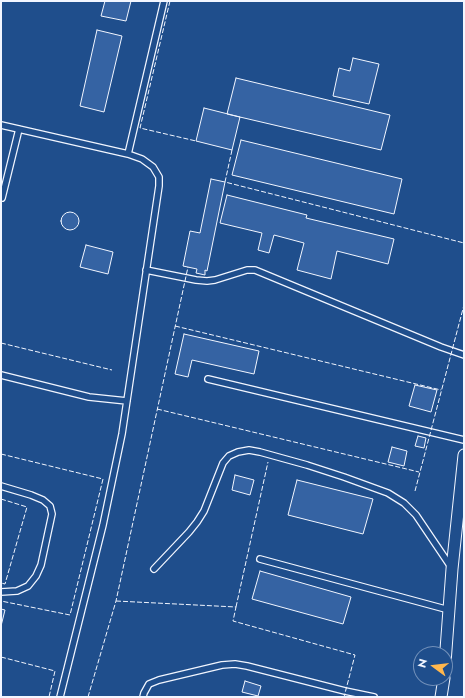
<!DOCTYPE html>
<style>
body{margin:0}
#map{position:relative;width:465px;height:698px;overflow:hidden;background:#1f4e8c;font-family:Jost,sans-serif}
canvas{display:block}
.frame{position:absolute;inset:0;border:2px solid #f2f6ff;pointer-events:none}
.north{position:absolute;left:413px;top:646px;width:40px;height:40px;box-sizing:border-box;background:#1f4e8c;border:1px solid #7391ba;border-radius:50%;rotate:285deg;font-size:11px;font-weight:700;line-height:16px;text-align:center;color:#f2f6ff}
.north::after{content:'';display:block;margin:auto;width:14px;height:18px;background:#ffb74d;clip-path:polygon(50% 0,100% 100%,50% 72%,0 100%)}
</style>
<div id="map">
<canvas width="465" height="698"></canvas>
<div class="frame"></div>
<div class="north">N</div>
</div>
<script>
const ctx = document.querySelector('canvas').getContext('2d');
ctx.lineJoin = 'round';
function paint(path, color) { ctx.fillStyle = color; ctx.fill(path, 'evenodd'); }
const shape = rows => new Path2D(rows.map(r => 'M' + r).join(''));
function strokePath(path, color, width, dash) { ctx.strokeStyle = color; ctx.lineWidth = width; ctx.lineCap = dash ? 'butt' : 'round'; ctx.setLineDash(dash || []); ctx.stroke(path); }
const building = shape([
 [105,1,131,1,126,21,101,16,105,1],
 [97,30,122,36,104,112,80,106,97,30],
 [353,58,379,64,369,104,333,96,339,68,350,71,353,58],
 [236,78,390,115,381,150,227,114,236,78],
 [204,108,240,117,232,150,196,141,204,108],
 [241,140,402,179,394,214,232,175,241,140],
 [211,179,225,182,207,271,205,270,205,275,196,273,197,269,183,266,190,231,200,233,211,179],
 [227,195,307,215,306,218,394,239,388,264,337,251,331,279,297,270,304,243,274,235,269,253,258,250,262,233,220,223,227,195],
 '61 221a9 9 0 1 1 18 0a9 9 0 1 1-18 0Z',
 [86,245,113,252,108,274,80,267,86,245],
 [184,334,259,351,254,374,192,360,188,377,175,374,184,334],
 [415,385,437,390,431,412,409,406,415,385],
 [418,436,426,438,424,448,415,446,418,436],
 [392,447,407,451,404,466,388,462,392,447],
 [235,475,254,480,250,495,232,490,235,475],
 [297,480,373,499,363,534,288,515,297,480],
 [260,571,351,597,343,624,252,599,260,571],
 [1,609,5,610,1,626,1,609],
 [245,681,261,686,258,696,242,692,245,681]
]);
paint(building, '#3563a3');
strokePath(building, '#f2f6ff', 1);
const service = shape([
 [1,125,128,154,164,1],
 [2,198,19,129],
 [146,270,196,280,207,281,215,280,247,270,255,270,441,347,464,355],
 [1,375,89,397,127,401],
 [208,379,464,440],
 [1,486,31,495,43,500,50,506,52,514,41,565,36,576,28,586,17,591,1,592],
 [260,559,449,610],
 [154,569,189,532,197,522,204,511,223,463,229,456,238,452,249,450,260,452,307,465,344,477,388,493,404,503,416,515,451,567],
 [60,697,103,525,122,434,159,186,159,177,153,167,142,159,128,154],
 [143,697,144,693,149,684,159,680,222,665,235,664,247,666,345,691,374,697]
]);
const minor = shape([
 [445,663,452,569,464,455],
 [441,697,444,678]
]);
strokePath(service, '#f2f6ff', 8);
strokePath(minor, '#f2f6ff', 13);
strokePath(service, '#1f4e8c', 5.5);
strokePath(minor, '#1f4e8c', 11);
strokePath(shape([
 [170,1,140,128,196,141],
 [232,150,225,182,464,243],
 [175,326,441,390],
 [1,343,112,370],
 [157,409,419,472],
 [1,454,103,479,70,615,1,601],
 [415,491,464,305],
 [1,499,27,507,5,584,1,583],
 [116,601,236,607,233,621,355,655,344,697],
 [236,607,268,462],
 [1,657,55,671,49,697],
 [88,697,116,601,188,267]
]), '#f2f6ff', 1, [5, 2]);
</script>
